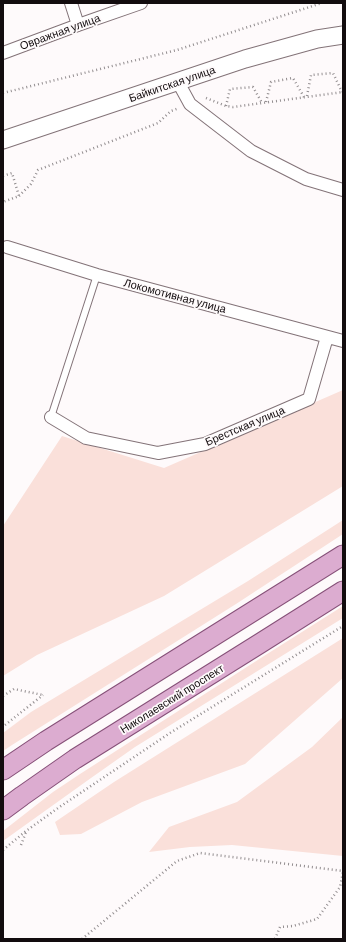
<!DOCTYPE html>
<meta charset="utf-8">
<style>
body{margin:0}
#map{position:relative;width:346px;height:942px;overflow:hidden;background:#fefafb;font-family:Barlow,sans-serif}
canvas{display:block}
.frame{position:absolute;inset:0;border:4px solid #120c0e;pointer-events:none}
</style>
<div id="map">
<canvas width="346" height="942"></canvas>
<div class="frame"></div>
</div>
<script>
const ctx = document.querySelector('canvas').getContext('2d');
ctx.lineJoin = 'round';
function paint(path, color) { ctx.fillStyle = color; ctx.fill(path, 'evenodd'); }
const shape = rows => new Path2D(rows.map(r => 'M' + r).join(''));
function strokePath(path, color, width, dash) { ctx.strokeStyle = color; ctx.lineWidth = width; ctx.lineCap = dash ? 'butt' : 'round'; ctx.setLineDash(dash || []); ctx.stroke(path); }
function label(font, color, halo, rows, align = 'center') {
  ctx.font = font + ' Barlow,sans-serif'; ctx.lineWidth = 3.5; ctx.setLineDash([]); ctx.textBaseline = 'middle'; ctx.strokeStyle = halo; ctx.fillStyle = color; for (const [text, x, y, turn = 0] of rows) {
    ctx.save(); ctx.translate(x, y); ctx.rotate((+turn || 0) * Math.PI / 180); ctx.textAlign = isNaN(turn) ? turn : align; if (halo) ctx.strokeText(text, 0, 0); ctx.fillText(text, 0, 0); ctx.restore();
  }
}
paint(shape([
 [343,390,343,486,164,596,37,655,3,676,3,526,62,436,164,468],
 [343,520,343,534,236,604,12,745,3,751,3,733,31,712,248,581],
 [343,606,343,618,135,747,91,778,3,841,3,831,53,792,80,774,264,656],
 [343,638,343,678,245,764,142,802,81,834,60,835,55,822,114,782],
 [343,717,343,856,232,845,190,847,149,852,169,827,237,802,312,747]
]), '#fae0da');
const service = shape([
 [51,417,97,275]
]);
const minor = shape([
 [71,3,78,25],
 [3,53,78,25,141,3],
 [178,82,190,104,251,151,306,179,343,190],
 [7,247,97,275,343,341],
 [51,417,86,438,158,453,205,444,309,399,327,337]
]);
const secondary = shape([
 [3,140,245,59,317,39,343,35]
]);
const primary = shape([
 [3,770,46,741,343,555],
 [3,810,22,796,75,759,259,644,343,591]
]);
strokePath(service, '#837378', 8);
strokePath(minor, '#837378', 14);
strokePath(secondary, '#837378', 19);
strokePath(primary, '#865078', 21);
strokePath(shape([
 [3,93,177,50,322,3],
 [307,96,311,75,333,73,342,92],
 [206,98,226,106,233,107,343,92],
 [266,102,271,82,293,78,304,97],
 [226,106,230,89,253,87,262,103],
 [3,176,12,173,19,196,3,202],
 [19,196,31,184,38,170,158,123,171,111,179,108],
 [3,696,14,689,43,695],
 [5,725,43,695],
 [21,845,26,832],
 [3,850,26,831,58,808,170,733,343,626],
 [82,939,177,861,200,853,343,871],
 [275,939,280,927,293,926,317,919,340,887,343,872]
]), '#938e90', 2.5, [1, 3]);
strokePath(service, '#fff', 6);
strokePath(minor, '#fff', 12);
strokePath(secondary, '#fff', 17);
strokePath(primary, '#dcacd0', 19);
label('11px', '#120c0e', '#fefafb', [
 ["Овражная улица",60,32,-20],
 ["Байкитская улица",172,84,-19],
 ["Локомотивная улица",175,296,15],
 ["Брестская улица",245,426,-23],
 ["Николаевский проспект",172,699,-32]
]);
</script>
